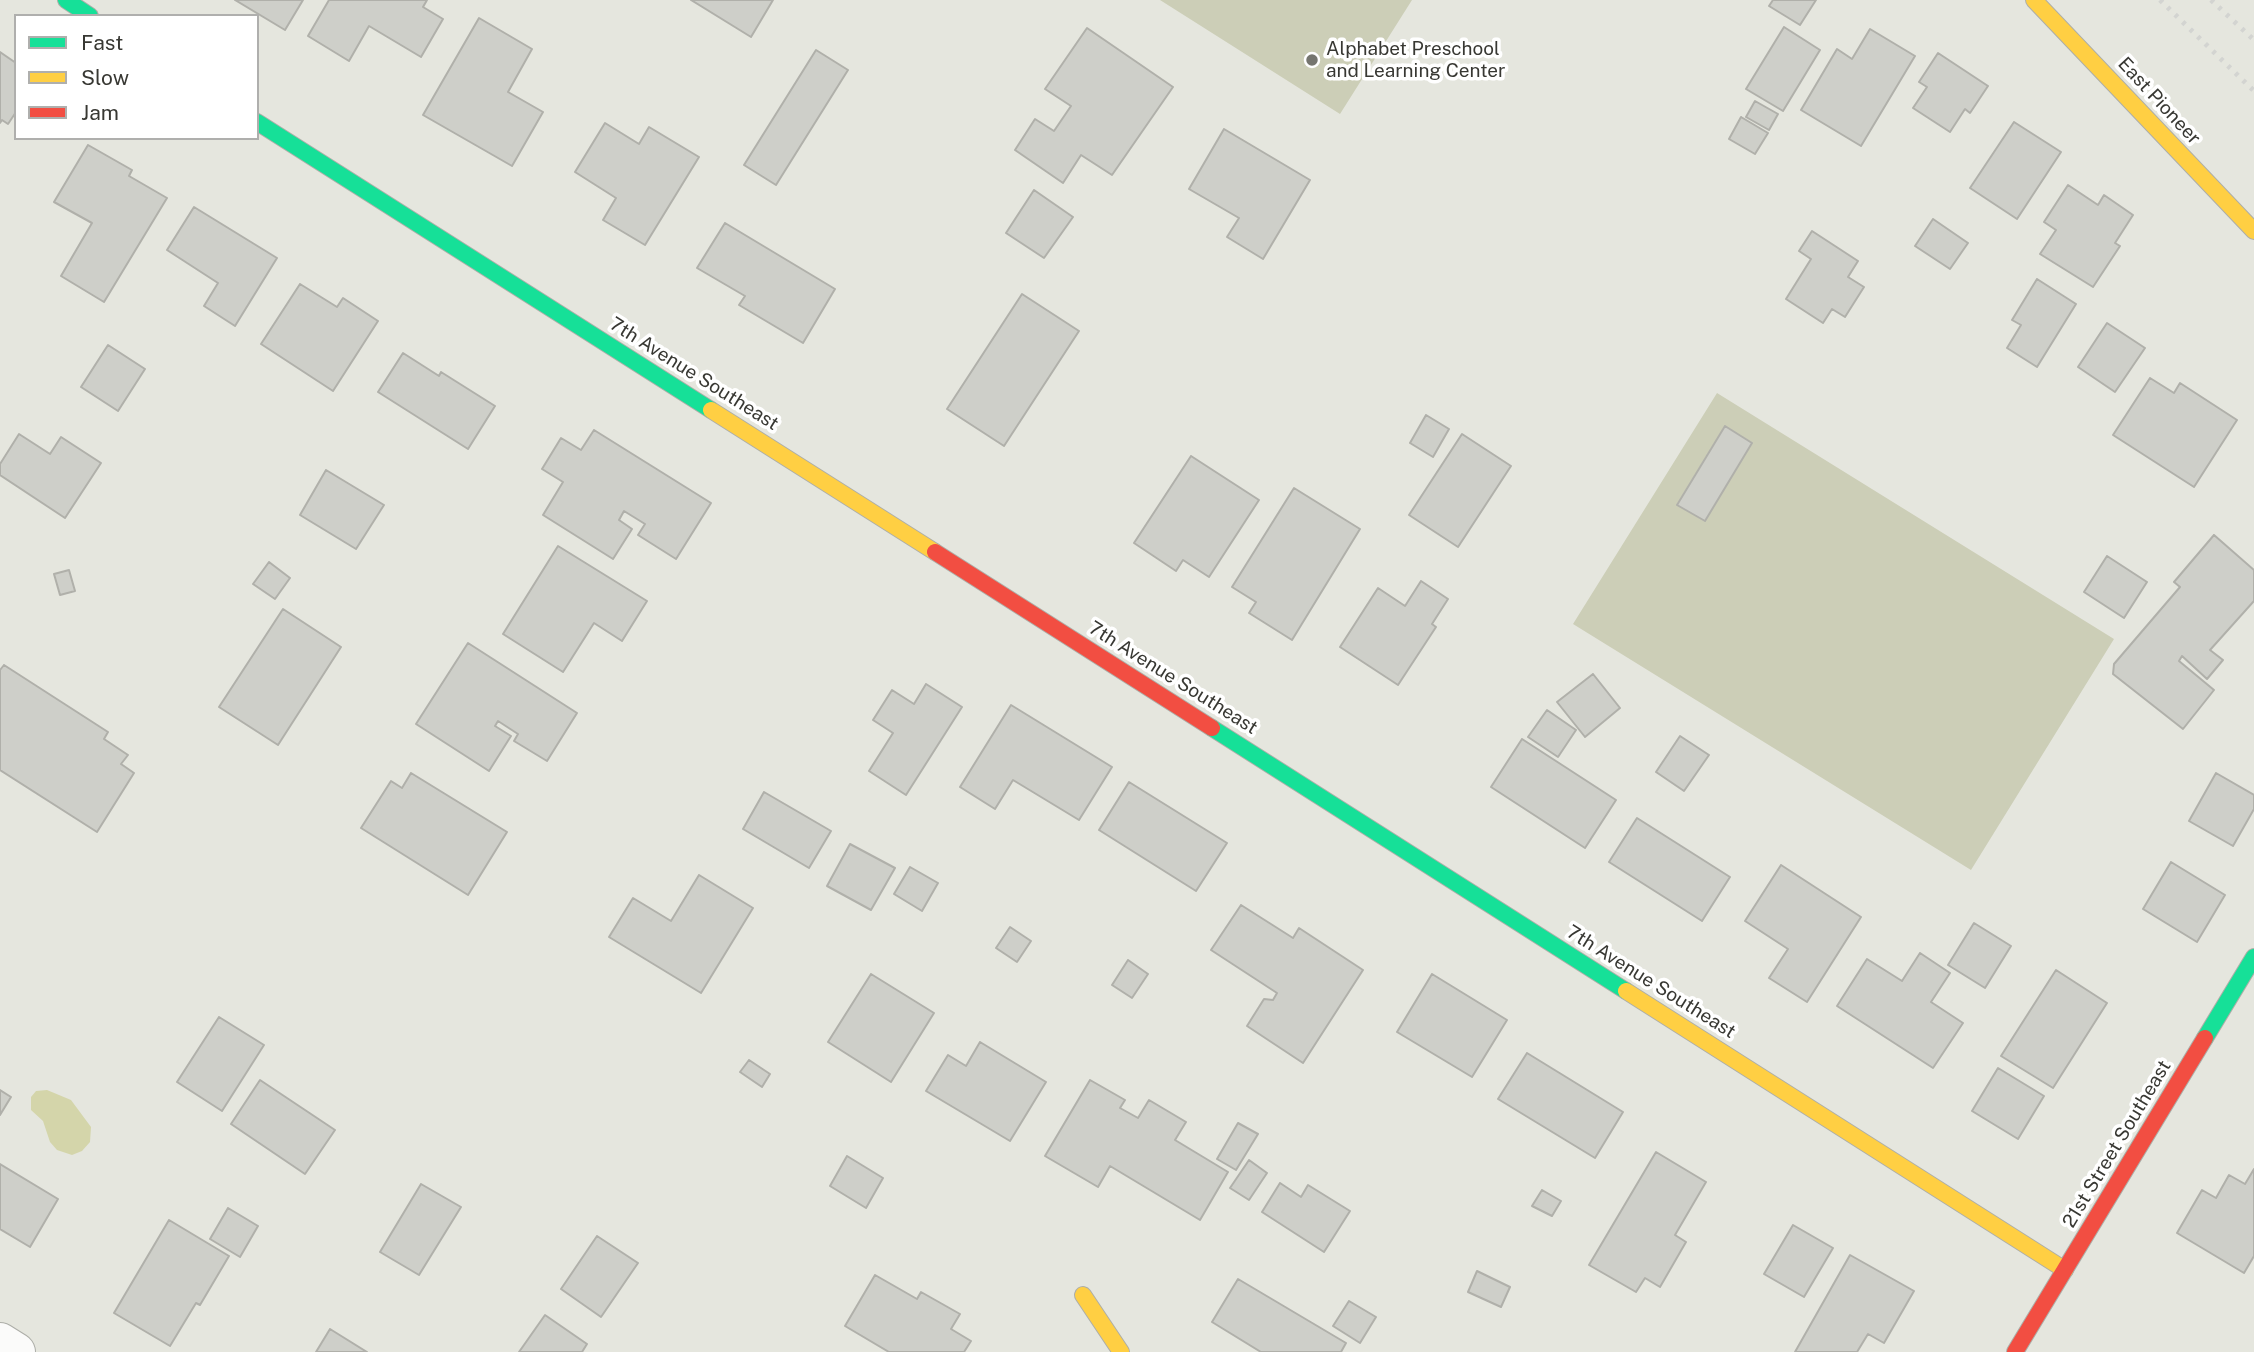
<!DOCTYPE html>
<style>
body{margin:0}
#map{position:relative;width:2254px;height:1352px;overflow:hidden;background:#e5e6de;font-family:"Public Sans",sans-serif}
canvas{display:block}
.legend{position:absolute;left:14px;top:14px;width:245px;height:126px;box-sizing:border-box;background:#fff;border:2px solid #afafad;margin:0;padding:9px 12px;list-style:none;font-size:21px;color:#383833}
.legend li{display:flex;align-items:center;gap:14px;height:35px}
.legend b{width:35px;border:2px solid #afafad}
</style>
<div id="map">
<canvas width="2254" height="1352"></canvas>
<ul class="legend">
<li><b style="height:9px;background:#16e098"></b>Fast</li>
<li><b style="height:9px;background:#ffcf43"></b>Slow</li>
<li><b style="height:9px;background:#f24e42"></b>Jam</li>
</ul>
</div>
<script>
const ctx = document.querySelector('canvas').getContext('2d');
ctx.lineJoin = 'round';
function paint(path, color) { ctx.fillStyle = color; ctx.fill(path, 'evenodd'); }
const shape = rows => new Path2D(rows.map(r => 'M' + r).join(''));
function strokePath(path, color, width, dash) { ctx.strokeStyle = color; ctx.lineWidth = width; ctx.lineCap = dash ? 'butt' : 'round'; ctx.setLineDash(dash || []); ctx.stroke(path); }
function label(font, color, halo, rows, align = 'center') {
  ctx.font = font + ' "Public Sans",sans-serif'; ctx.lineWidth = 7; ctx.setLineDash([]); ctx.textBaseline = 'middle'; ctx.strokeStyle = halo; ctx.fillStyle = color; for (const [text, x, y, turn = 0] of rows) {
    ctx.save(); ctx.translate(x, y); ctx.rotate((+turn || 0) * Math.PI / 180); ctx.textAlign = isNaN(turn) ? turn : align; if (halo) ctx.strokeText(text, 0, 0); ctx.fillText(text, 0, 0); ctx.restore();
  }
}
paint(shape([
 [1160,0,1412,0,1340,114],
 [1717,393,2114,639,1971,870,1573,624],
 [1724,427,1752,443,1704,521,1677,504]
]), '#ccceb7');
paint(shape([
 [47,1090,71,1100,91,1127,90,1142,82,1151,72,1155,57,1150,50,1142,43,1121,31,1110,31,1097,36,1091]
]), '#d4d5aa');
const building = shape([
 [235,0,303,0,285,30,235,0],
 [329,0,427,0,423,7,443,19,421,57,369,26,349,61,308,36,329,0],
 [691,0,773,0,751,37,691,0],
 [1773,0,1816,0,1800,25,1769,6,1773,0],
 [479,18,532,49,508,92,543,112,512,166,423,115,479,18],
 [1784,27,1820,50,1783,111,1746,89,1784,27],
 [1087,28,1173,87,1112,175,1081,155,1063,183,1015,150,1035,119,1054,131,1071,106,1045,89,1087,28],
 [1870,29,1915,56,1861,146,1801,110,1837,49,1852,59,1870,29],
 [816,50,848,70,776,185,744,165,816,50],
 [0,52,16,63,16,112,8,124,2,120,0,123,0,52],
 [1938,53,1988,86,1970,113,1965,109,1950,132,1913,108,1927,87,1919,82,1938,53],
 [1755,101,1778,114,1769,130,1746,117,1755,101],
 [1741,117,1768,133,1755,154,1729,139,1741,117],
 [2014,122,2061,152,2017,219,1970,188,2014,122],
 [605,123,639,144,649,127,699,157,645,245,603,220,616,198,575,172,605,123],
 [1224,129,1310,180,1263,259,1227,237,1239,218,1189,189,1224,129],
 [88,145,132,170,129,176,167,198,104,302,61,276,92,223,54,202,88,145],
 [2068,185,2098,205,2104,195,2133,215,2115,243,2120,246,2093,287,2040,254,2056,230,2044,222,2068,185],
 [1034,190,1073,217,1044,258,1006,233,1034,190],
 [194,207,277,258,235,326,204,306,218,283,167,250,194,207],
 [1933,219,1968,243,1950,269,1915,246,1933,219],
 [725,223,835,289,803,343,739,305,745,296,697,268,725,223],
 [1812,231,1858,261,1848,277,1864,287,1845,317,1832,309,1823,323,1786,299,1811,259,1799,251,1812,231],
 [2037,279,2076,304,2037,367,2007,348,2021,325,2012,320,2037,279],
 [300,284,337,307,343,298,378,321,333,391,261,344,300,284],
 [1022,294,1079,331,1004,446,947,409,1022,294],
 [2107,323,2145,348,2115,392,2078,367,2107,323],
 [108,345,145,369,118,411,81,387,108,345],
 [403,353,439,376,441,372,495,406,468,449,378,392,403,353],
 [2150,378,2174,393,2180,383,2237,420,2194,487,2113,435,2150,378],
 [1426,415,1449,429,1433,457,1410,443,1426,415],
 [1725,426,1752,443,1705,521,1677,505,1725,426],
 [594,430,711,503,676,559,638,535,645,524,624,511,619,520,632,529,613,559,543,515,563,482,542,469,561,438,581,450,594,430],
 [19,434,50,454,61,437,101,463,65,518,0,475,0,464,19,434],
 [1462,434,1511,466,1458,547,1409,515,1462,434],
 [1191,456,1259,500,1209,577,1183,560,1176,571,1134,543,1191,456],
 [326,470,384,505,356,549,300,515,326,470],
 [1294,488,1360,529,1292,640,1249,613,1256,602,1232,587,1294,488],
 [2214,535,2254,570,2254,601,2210,650,2223,660,2207,679,2182,656,2179,661,2214,690,2183,729,2113,674,2114,664,2180,587,2174,582,2214,535],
 [558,546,647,601,622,641,594,623,563,672,503,634,558,546],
 [2107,556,2147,582,2124,618,2084,592,2107,556],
 [269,562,290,578,275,599,253,584,269,562],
 [69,570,75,591,60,595,54,574,69,570],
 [1421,581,1448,599,1432,624,1436,627,1398,685,1340,647,1378,588,1405,606,1421,581],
 [283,609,341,647,278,745,219,707,283,609],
 [468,643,577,713,547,761,514,741,518,734,498,721,495,726,511,736,489,771,416,724,468,643],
 [4,665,108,732,104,739,128,755,121,764,134,773,97,832,0,770,0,670,4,665],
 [1593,674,1620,708,1585,737,1557,702,1593,674],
 [926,684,962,707,906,795,869,771,893,733,873,720,892,690,914,704,926,684],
 [1011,705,1112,767,1079,820,1013,780,995,809,960,787,1011,705],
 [1547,710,1576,730,1558,757,1528,737,1547,710],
 [1680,736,1709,755,1684,791,1656,772,1680,736],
 [1522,739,1616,800,1585,848,1491,787,1522,739],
 [411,773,507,832,468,895,361,828,391,781,402,788,411,773],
 [2216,773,2254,795,2254,809,2233,846,2189,821,2216,773],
 [1129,782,1227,843,1196,891,1099,830,1129,782],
 [764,792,831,831,809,868,743,829,764,792],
 [1637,818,1730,877,1702,921,1609,862,1637,818],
 [850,844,895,868,871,910,827,886,850,844],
 [2171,862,2225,895,2197,942,2143,909,2171,862],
 [1781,865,1861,917,1807,1002,1769,978,1788,949,1745,921,1781,865],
 [910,867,938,883,922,911,894,894,910,867],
 [699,875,753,908,701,993,609,937,633,898,671,921,699,875],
 [1241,905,1293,938,1299,928,1363,970,1303,1063,1247,1026,1264,999,1273,1000,1277,993,1211,950,1241,905],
 [1974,923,2011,946,1985,988,1948,965,1974,923],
 [1010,927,1031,941,1017,962,996,948,1010,927],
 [1920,953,1950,973,1931,1002,1963,1023,1933,1068,1837,1006,1867,959,1902,981,1920,953],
 [1128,960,1148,974,1132,998,1112,985,1128,960],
 [2056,970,2107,1003,2053,1088,2001,1056,2056,970],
 [871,974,934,1013,891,1082,828,1042,871,974],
 [1432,974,1507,1020,1472,1077,1397,1032,1432,974],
 [219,1017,264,1045,222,1111,177,1082,219,1017],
 [980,1042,1046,1082,1010,1141,926,1091,948,1055,966,1066,980,1042],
 [1527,1053,1623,1112,1595,1158,1498,1099,1527,1053],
 [749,1060,770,1074,762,1087,740,1072,749,1060],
 [1998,1068,2044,1096,2018,1139,1972,1111,1998,1068],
 [260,1080,335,1130,305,1174,231,1124,260,1080],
 [1090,1080,1125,1100,1120,1108,1138,1118,1149,1100,1186,1122,1175,1140,1228,1172,1200,1220,1110,1166,1098,1187,1045,1156,1090,1080],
 [0,1090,11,1097,0,1115,0,1090],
 [1238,1123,1258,1134,1236,1170,1217,1159,1238,1123],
 [1656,1152,1706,1182,1675,1235,1686,1242,1660,1287,1645,1278,1636,1292,1589,1265,1656,1152],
 [847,1156,883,1178,866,1208,830,1186,847,1156],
 [1249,1160,1267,1173,1249,1200,1230,1188,1249,1160],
 [0,1164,58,1199,30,1247,0,1229,0,1164],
 [2254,1169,2254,1256,2244,1273,2177,1233,2202,1190,2216,1198,2229,1175,2245,1184,2254,1169],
 [1280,1183,1301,1197,1308,1185,1350,1211,1324,1252,1262,1212,1280,1183],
 [421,1184,461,1207,419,1275,380,1252,421,1184],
 [1542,1190,1561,1201,1552,1216,1532,1206,1542,1190],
 [228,1208,258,1226,240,1257,210,1239,228,1208],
 [169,1220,229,1256,200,1305,196,1303,170,1346,114,1313,169,1220],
 [1793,1225,1833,1248,1804,1297,1764,1274,1793,1225],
 [597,1236,638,1263,601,1317,561,1289,597,1236],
 [1850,1255,1914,1291,1884,1343,1868,1334,1857,1352,1795,1352,1850,1255],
 [1477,1271,1510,1287,1501,1307,1468,1292,1477,1271],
 [875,1275,917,1299,921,1292,960,1314,951,1329,971,1341,964,1352,889,1352,845,1326,875,1275],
 [1238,1279,1346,1343,1341,1352,1261,1352,1212,1322,1238,1279],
 [1349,1301,1376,1317,1360,1343,1333,1326,1349,1301],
 [545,1315,587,1344,582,1352,519,1352,545,1315],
 [330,1329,367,1352,316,1352,330,1329]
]);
paint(building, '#cecfc9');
strokePath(building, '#b0b0aa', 2);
const street = shape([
 [0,1342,16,1352]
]);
const fast = shape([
 [66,0,90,16],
 [257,122,711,410],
 [1212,728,1626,991],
 [2205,1038,2254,957]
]);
const slow = shape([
 [2034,0,2254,231],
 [711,410,935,552],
 [1626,991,2065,1270],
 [1083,1295,1121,1352]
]);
const jam = shape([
 [935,552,1212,728],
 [2015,1352,2205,1038]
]);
strokePath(street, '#adaea8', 40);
strokePath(fast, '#adaea8', 18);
strokePath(slow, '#adaea8', 18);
strokePath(jam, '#adaea8', 18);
strokePath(street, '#fbfbfa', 38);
strokePath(fast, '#16e098', 16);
strokePath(slow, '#ffcf43', 16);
strokePath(jam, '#f24e42', 16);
strokePath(shape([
 [2160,0,2254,91],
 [2211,0,2254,40]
]), '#d3d4d1', 5, [3.5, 7]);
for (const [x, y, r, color] of [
 [1312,60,7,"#75756f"]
]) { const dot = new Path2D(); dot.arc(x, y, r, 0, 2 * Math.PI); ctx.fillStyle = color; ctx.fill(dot); strokePath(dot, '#fff', 2.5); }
label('19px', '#383833', '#fff', [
 ["Alphabet Preschool",1326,49],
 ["and Learning Center",1326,71]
], 'left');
label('19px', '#383833', '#fff', [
 ["East Pioneer",2159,101,47],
 ["7th Avenue Southeast",694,374,32],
 ["7th Avenue Southeast",1173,678,32],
 ["7th Avenue Southeast",1651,982,32],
 ["21st Street Southeast",2117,1144,-59]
]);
</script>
